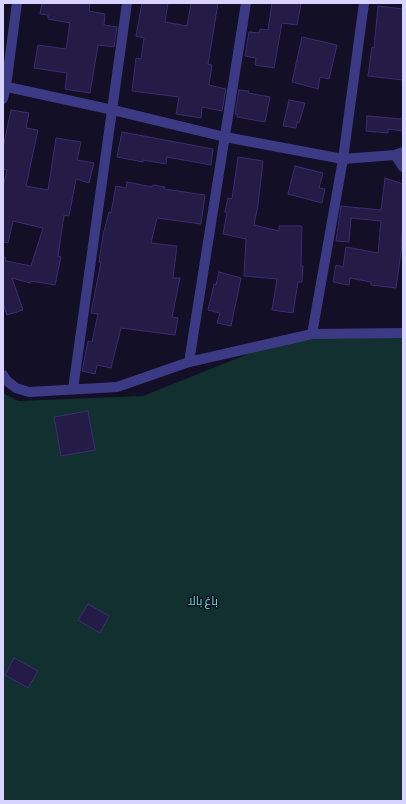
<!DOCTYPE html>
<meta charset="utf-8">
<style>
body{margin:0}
#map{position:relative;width:406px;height:804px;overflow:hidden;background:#130f26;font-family:"Alegreya Sans",sans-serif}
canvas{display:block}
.frame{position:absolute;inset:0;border:4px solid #d9d4ff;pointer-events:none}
</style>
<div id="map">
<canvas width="406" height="804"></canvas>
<div class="frame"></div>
</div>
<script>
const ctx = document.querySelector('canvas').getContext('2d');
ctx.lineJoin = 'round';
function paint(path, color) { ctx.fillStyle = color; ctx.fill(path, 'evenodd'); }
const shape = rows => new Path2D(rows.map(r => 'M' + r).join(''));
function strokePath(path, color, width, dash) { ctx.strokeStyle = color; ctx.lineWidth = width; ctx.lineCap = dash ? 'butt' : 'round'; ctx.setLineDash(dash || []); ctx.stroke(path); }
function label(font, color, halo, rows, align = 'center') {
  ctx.font = font + ' "Alegreya Sans",Cairo,sans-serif'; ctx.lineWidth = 3; ctx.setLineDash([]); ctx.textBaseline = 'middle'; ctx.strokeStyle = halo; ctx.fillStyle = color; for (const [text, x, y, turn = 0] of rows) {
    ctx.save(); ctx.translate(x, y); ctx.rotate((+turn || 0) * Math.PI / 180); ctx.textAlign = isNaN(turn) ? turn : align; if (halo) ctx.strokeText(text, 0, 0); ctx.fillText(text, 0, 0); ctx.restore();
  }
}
paint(shape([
 [374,334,403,335,403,801,3,801,3,393,18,401,143,396,253,352,304,340]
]), '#12302f');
const building = shape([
 [42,3,90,3,89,11,105,14,104,25,117,27,114,47,98,45,90,93,65,89,67,73,34,68,38,45,66,49,70,23,48,19,48,15,40,14,42,3],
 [142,3,168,3,165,22,187,26,191,3,218,3,208,64,212,65,209,85,226,89,222,111,202,107,201,118,176,114,179,97,132,91,136,58,141,59,144,38,136,36,142,3],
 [272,3,301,3,297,25,282,23,274,68,255,65,256,58,245,56,249,32,259,33,260,29,268,30,272,3],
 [378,6,403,9,403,80,368,76,372,47,374,48,378,6],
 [302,37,337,45,329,79,320,77,318,89,292,82,302,37],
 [239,90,249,91,248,93,270,97,265,122,237,117,237,114,235,114,239,90],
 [289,100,305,103,299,123,297,122,296,128,283,126,289,100],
 [11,110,29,113,26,128,38,130,26,186,48,190,56,138,81,142,77,160,94,163,89,183,76,179,69,216,64,215,58,256,61,257,55,285,31,281,30,283,12,278,23,310,7,315,3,303,3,257,5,257,6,261,31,266,43,228,13,221,8,243,3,242,3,188,7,170,3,169,3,148,11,110],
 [367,116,403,119,403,131,388,129,388,133,366,131,367,116],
 [122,132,213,149,211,165,167,157,166,164,143,160,143,162,117,157,122,132],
 [238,157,263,161,258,205,254,225,279,231,279,226,302,226,301,266,303,266,302,282,298,282,293,313,272,310,277,279,244,276,246,239,223,234,227,213,225,212,228,198,232,199,238,157],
 [295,166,323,173,319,188,325,189,322,203,288,194,295,166],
 [385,178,403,184,403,224,401,245,402,245,396,288,371,285,371,282,350,278,349,285,333,282,336,265,343,267,346,247,378,253,381,221,351,218,349,242,336,241,341,206,381,210,385,178],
 [127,182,152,187,153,185,165,187,164,189,205,195,201,224,157,218,151,243,177,246,173,278,180,278,172,317,178,318,175,335,121,328,111,368,97,365,95,374,82,371,88,341,92,342,98,314,91,313,101,262,99,262,103,235,109,212,111,213,116,186,126,188,127,182],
 [219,272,241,278,231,326,217,323,220,313,208,310,214,284,216,285,219,272],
 [88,411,95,450,61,456,54,417,88,411],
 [88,604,109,616,100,633,78,620,88,604],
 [14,658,38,671,28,688,5,675,14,658]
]);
paint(building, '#241b47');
strokePath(building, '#3b2d73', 1);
strokePath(shape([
 [3,86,113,110,225,137,343,159,395,155,403,152],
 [3,99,6,86,17,3],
 [395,155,403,167],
 [312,334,343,159,364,3],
 [189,362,246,3],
 [3,375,7,381,16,388,29,392,117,387,189,362,312,334,403,333],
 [73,389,127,3]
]), '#3d3a85', 10);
label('12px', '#5fe0c0', '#130f26', [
 ["باغ بالا",203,601]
]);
</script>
